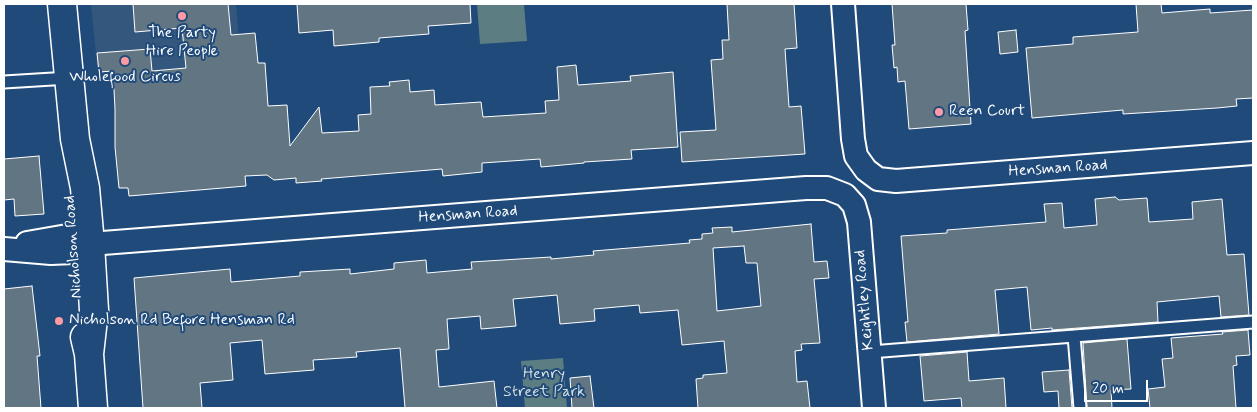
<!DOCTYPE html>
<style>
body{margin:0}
#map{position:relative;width:1257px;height:412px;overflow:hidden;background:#1f4a7a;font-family:Mynerve,sans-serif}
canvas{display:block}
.frame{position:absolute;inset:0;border:5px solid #fff;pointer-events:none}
.scale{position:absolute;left:1084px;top:380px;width:64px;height:22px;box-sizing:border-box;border:2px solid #fff;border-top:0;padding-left:6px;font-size:15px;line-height:18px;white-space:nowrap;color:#fff;-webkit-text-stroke:4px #1f4a7a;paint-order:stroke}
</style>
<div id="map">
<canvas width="1257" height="412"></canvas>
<div class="frame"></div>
<div class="scale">20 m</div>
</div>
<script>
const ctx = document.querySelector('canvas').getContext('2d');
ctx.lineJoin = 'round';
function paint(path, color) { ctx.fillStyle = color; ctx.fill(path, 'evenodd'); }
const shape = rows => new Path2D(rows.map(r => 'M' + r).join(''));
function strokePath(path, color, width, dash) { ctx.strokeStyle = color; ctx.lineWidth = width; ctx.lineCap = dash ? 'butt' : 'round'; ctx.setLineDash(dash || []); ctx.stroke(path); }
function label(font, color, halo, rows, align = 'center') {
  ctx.font = font + ' Mynerve,sans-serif'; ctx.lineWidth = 4; ctx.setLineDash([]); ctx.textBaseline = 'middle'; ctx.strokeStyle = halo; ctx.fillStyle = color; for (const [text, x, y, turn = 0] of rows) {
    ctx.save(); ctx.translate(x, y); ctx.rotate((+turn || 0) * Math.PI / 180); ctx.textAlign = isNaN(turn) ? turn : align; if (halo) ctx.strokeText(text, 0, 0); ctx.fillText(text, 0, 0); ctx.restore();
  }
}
paint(shape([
 [91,4,236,4,241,64,98,75]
]), '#33577d');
paint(shape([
 [477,4,524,4,527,41,480,44],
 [563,358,567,408,525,408,521,361]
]), '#5c7e83');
const building = shape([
 [133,4,228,4,231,35,255,33,258,63,265,63,268,106,287,105,290,146,319,107,322,133,359,131,358,115,371,114,370,87,390,86,389,82,409,80,410,92,434,90,435,105,481,102,483,117,546,113,545,101,559,100,557,67,576,65,578,85,631,81,630,76,673,72,678,147,631,150,632,159,584,162,584,163,541,167,540,159,482,163,482,172,443,176,442,169,321,179,322,181,296,183,296,178,274,180,267,175,245,176,246,186,129,196,128,188,119,188,115,147,115,109,113,71,99,72,97,53,150,49,152,71,186,68,182,28,135,32,133,4],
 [297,4,470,4,471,23,428,26,429,34,379,38,379,42,334,46,333,30,299,33,297,4],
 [727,4,794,4,797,48,785,49,789,107,801,106,805,154,682,162,680,132,716,130,711,60,723,59,722,40,729,40,727,4],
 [892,4,966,4,968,30,965,31,971,124,909,129,905,81,898,82,897,67,894,68,892,45,895,45,892,4],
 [1136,4,1161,4,1162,13,1210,9,1210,13,1253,10,1253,98,1236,99,1237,106,1217,108,1123,114,1123,110,1032,118,1026,48,1073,44,1073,37,1138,32,1136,4],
 [1016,30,1018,52,1000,54,998,32,1016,30],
 [39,156,44,214,15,216,14,199,4,200,4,159,39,156],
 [1115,197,1119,200,1147,198,1149,222,1193,219,1192,202,1222,199,1227,255,1244,254,1249,315,1221,317,1219,296,1157,302,1158,322,1052,330,1052,328,1031,330,1027,287,995,290,999,334,907,342,905,322,908,322,901,236,947,233,947,230,1046,222,1044,204,1062,203,1064,228,1097,225,1095,199,1115,197],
 [811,224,814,262,827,261,829,278,814,279,820,343,801,344,802,350,795,351,797,382,807,381,810,408,698,408,696,379,703,378,703,375,727,373,724,341,682,345,678,310,640,313,639,305,594,309,595,321,560,324,557,295,513,299,516,326,481,329,480,316,447,319,449,349,436,350,439,387,494,381,497,408,405,408,400,348,356,352,357,357,313,360,314,370,265,374,262,340,230,343,233,380,200,383,202,408,143,408,134,278,230,269,231,282,300,276,300,272,350,269,350,274,394,269,394,263,426,260,427,273,472,269,471,262,551,257,551,259,594,255,593,251,690,243,689,240,702,239,702,234,713,233,712,228,732,227,732,232,811,224],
 [744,246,746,263,757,263,761,306,717,311,713,248,744,246],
 [32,286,40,356,37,356,41,408,4,408,4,289,32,286],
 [1248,330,1250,355,1236,356,1237,365,1233,366,1236,408,1150,408,1148,389,1165,387,1162,359,1173,358,1171,338,1223,334,1222,332,1248,330],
 [1127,339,1131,389,1111,390,1112,408,1087,408,1083,343,1127,339],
 [967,352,969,381,1004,378,1006,408,962,408,961,398,924,401,920,356,967,352],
 [1069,370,1072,408,1059,408,1058,391,1044,392,1042,372,1069,370],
 [590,376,594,408,572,408,570,378,590,376]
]);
paint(building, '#617583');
strokePath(building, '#fff', 1);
const lane = shape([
 [4,82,69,78],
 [1074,336,1080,408],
 [870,352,1253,322]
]);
const street = shape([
 [843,4,853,139,856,156,866,170,878,179,896,181,1253,153],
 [27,243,73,235,90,244],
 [4,249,51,253,74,252,90,244,806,188,827,188,845,195,854,205,859,222,874,408]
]);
const secondary = shape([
 [62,4,75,139,85,188,90,244,94,310,89,354],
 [85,337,89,354,93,408]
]);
strokePath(lane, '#fff', 15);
strokePath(street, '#fff', 26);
strokePath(secondary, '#fff', 31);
strokePath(lane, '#1f4a7a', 11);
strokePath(street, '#1f4a7a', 22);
strokePath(secondary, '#1f4a7a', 28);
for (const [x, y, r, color] of [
 [182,16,5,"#ff9aa2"],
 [125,61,5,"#ff9aa2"],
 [939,112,5,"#ff9aa2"],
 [59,321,5,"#ff9aa2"]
]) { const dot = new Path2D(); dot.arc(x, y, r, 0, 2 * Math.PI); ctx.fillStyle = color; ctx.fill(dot); strokePath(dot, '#1f4a7a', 2); }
label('16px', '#fff', '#1f4a7a', [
 ["The Party",182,34],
 ["Hire People",182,52],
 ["Wholefood Circus",125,78],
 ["Reen Court",949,112,"left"],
 ["Nicholson Rd Before Hensman Rd",69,321,"left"]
]);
label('16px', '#fff', '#1f4a7a', [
 ["Hensman Road",1058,169,-4],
 ["Hensman Road",468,215,-4],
 ["Nicholson Road",74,247,-94],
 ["Keightley Road",865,300,-95]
]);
label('16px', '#d6dfe0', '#1f4a7a', [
 ["Henry",544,375],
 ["Street Park",544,393]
]);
</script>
